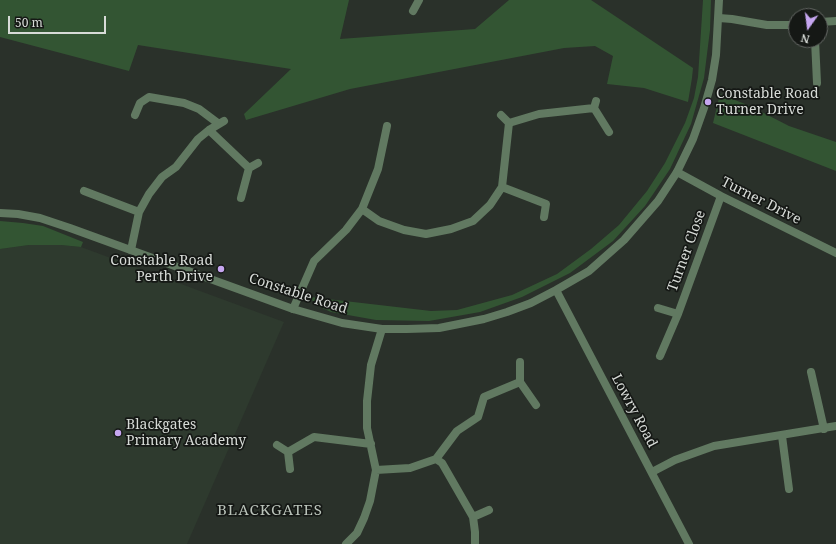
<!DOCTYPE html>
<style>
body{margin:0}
#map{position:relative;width:836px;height:544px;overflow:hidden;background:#2a312a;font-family:"Noto Serif",serif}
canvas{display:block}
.north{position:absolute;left:788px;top:8px;width:40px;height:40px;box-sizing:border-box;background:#151815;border:1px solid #636663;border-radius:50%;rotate:194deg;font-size:11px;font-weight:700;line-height:16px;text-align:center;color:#d7dbd7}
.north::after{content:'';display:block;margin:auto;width:14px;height:18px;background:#c6a6f0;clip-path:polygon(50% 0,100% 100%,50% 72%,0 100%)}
.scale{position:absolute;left:8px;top:16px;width:98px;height:18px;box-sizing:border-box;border:2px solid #d7dbd7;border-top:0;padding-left:5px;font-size:12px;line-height:14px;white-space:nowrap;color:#d7dbd7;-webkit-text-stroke:3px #151815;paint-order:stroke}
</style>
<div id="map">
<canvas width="836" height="544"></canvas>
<div class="north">N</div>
<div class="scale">50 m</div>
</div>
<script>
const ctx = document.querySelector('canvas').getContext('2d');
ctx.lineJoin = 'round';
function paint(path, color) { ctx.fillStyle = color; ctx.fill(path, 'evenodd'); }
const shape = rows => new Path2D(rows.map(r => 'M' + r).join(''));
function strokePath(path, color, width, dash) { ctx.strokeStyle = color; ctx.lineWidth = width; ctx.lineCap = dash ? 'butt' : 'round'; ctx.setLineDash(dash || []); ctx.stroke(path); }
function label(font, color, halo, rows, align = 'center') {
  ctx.font = font + ' "Noto Serif",serif'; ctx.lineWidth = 3.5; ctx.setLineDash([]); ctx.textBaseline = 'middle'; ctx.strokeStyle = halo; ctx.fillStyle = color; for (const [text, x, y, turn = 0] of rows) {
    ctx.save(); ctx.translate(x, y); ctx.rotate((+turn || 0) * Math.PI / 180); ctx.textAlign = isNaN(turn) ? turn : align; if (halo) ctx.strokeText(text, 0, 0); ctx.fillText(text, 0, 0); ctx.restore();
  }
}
paint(shape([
 [29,245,61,245,81,247,284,322,187,544,0,544,0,249]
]), '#2e3a2e');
paint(shape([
 [0,0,349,0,340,39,475,29,509,0,591,0,693,68,692,78,688,102,644,88,607,84,613,56,595,46,564,48,350,89,246,120,244,114,291,69,138,45,129,71,0,37],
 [703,0,711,0,710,30,704,78,691,124,670,169,645,206,613,241,570,273,522,297,480,312,429,321,376,320,331,312,320,307,314,303,310,297,431,311,457,310,512,295,557,274,591,249,619,225,647,191,665,163,685,123,694,98,698,77],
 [720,94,750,106,789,126,836,142,836,171,713,123],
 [0,221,23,223,43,226,83,242,81,247,61,245,29,245,0,249]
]), '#353');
strokePath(shape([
 [413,11,419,0],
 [719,18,732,19,767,25,796,25],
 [820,22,836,21],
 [815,40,817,83],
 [596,101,594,108,609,132],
 [135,115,140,103,149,97,184,103,199,109,219,124],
 [509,123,539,114,594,108],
 [209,130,249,168],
 [677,172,721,196,836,253],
 [502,187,546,204,544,217],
 [84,191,139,212],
 [241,198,249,168,258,163],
 [362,209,379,221,404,230,426,234,451,229,473,221,490,205,502,187,509,123,501,115],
 [131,250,139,212,149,194,162,177,176,167,198,139,209,130,224,121],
 [658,308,678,314],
 [293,309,314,261,346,230,362,209,378,169,387,126],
 [660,356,678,314,721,196],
 [520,362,520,382,536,405],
 [811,372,824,429],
 [782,436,789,489],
 [277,445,288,452,290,469],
 [288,452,314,437,371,444],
 [436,459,457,431,478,417,484,397,520,382],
 [376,470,410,468,436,459,442,463,473,517,475,532,475,544],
 [652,472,675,460,714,446,836,426],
 [473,517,489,510],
 [346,544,357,533,364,518,370,501,376,470,367,428,367,401,371,365,382,329]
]), '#617961', 8);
strokePath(shape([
 [0,213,18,214,40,218,70,228,293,309,342,323,382,329,407,329,439,328,484,319,507,312,531,303,556,290,589,271,624,240,658,201,677,172,693,139,704,108,712,80,716,55,719,0],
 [556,290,689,544]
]), '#617961', 8);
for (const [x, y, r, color] of [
 [708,102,4,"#c6a6f0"],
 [221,269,4,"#c6a6f0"],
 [118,433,4,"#c6a6f0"]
]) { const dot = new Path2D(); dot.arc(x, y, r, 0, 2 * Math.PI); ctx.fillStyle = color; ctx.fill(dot); strokePath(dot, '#151815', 1.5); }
label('14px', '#d7dbd7', '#151815', [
 ["Constable Road",716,94],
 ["Turner Drive",716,110],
 ["Constable Road",213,261,"right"],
 ["Perth Drive",213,277,"right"],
 ["Blackgates",126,425],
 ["Primary Academy",126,441]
], 'left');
label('14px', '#d7dbd7', '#151815', [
 ["Turner Drive",761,201,27],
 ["Turner Close",687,251,-70],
 ["Constable Road",298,294,18],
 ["Lowry Road",634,411,62]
]);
ctx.letterSpacing = '1px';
label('15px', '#bac3ba', '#151815', [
 ["BLACKGATES",270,511]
]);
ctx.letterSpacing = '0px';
</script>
